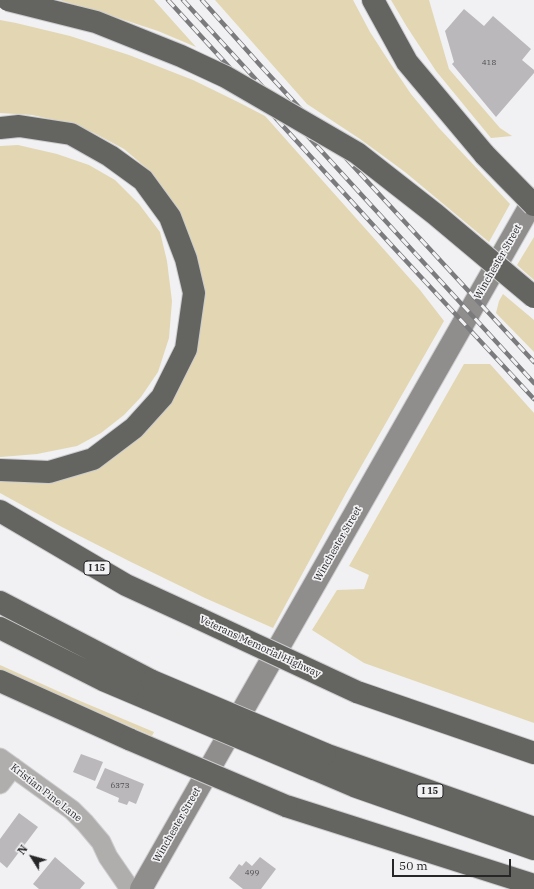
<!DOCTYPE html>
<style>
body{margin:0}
#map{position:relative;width:534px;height:889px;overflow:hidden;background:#f1f0f3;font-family:"IBM Plex Serif",serif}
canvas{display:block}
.north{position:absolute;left:12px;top:837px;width:40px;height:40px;-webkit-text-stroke:3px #f1f0f3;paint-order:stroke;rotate:307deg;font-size:11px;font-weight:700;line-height:16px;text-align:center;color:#272728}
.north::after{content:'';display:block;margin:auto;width:14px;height:18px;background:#272728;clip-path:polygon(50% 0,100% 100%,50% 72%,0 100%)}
.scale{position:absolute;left:392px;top:859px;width:119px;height:18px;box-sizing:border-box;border:2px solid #272728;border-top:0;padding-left:5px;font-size:12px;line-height:14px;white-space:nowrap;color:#272728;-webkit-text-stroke:3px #f1f0f3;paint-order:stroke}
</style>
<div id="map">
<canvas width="534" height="889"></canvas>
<div class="north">N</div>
<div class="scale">50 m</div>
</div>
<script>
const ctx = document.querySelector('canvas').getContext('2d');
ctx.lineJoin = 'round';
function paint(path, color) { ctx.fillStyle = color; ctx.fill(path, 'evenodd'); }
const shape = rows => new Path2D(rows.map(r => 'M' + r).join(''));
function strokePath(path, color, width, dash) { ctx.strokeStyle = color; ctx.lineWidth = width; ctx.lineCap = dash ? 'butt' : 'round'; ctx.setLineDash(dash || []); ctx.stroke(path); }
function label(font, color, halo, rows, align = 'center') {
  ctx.font = font + ' "IBM Plex Serif",serif'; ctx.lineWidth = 3.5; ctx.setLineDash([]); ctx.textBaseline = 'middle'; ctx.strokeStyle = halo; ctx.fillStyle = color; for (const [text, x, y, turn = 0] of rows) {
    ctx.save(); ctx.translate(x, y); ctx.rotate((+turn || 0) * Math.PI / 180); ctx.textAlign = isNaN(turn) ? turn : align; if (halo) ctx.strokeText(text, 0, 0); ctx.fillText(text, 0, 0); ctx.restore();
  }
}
paint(shape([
 [59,0,154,0,196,47,158,31,103,13],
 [215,0,353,0,370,32,390,63,411,94,439,128,510,204,489,242,405,172,360,139,307,104],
 [391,0,429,0,449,69,500,128,512,136,491,138,436,71,407,27],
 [0,20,16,23,70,36,129,55,193,80,238,102,265,116,420,290,444,321,346,493,273,628,205,598,131,562,60,526,0,493,0,481,22,482,54,478,85,471,121,452,145,432,176,394,191,359,202,288,193,245,177,210,151,172,124,149,94,133,63,122,32,115,0,113],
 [18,145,57,154,89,165,115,180,139,204,160,232,167,261,172,301,169,338,158,372,141,397,124,415,101,433,77,446,37,454,1,457,0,457,0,146],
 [534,237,534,280,517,265],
 [503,294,534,320,534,352,496,313,499,301],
 [464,364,490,364,534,413,534,723,364,663,312,630,337,590,364,589,369,575,349,566],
 [0,665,73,698,154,732,152,736,0,669]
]), '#e2d7b2');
paint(shape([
 [464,9,484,26,493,16,531,49,522,60,534,70,534,73,496,117,452,64,454,62,445,31],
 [81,754,103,762,95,781,73,772],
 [105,768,144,784,136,804,129,801,127,805,118,802,119,798,96,788],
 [19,813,38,827,7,868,0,862,0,839],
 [55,857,85,883,80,889,39,889,33,884],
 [260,857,276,869,261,889,243,889,229,878,239,864,242,866,246,861,252,866]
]), '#bab8bb');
const street = shape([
 [0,758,72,810,85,823,101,842,108,857,130,889],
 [0,784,13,767]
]);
const secondary = shape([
 [141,889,534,199]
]);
const highway = shape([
 [373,0,407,62,485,155],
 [0,128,19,126,71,134,110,156,143,180,170,217,186,259,194,293,186,349,162,397,134,428,93,459,49,472,0,470],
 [0,511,126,585,198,618],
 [0,602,152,681],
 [0,628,103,680,148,699],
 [0,681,131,740],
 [357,692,534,753],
 [325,754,534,828],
 [314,769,354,786,534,849],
 [286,806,534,885]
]);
strokePath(street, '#cdccce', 21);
strokePath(secondary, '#cdccce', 24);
strokePath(highway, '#cdccce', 24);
strokePath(street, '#afaead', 19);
strokePath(secondary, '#8f8e8c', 22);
strokePath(highway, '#646461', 22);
const rail = shape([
 [168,0,395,249,534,399],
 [183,0,534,383],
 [202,0,260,65,534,362]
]);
strokePath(rail, '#7b7a7c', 4.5);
strokePath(rail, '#f1f0f3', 3, [9]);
const highwayBridge = shape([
 [8,0,96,22,181,56,226,77,357,153,435,214,534,297],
 [485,155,534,205],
 [198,618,357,692],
 [152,681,325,754],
 [148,699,314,769],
 [131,740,286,806]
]);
strokePath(highwayBridge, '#cdccce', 24, []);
strokePath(highwayBridge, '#646461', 22);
label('8px', '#4c4b4d', null, [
 ["418",489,63],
 ["6373",120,786],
 ["499",252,873]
]);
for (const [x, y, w] of [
 [97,568,26],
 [430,791,26]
]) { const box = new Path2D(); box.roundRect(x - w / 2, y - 7, w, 14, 3); ctx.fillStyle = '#f1f0f3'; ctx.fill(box); strokePath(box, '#272728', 1); }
label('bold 9px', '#272728', null, [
 ["I 15",97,568],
 ["I 15",430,791]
]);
label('10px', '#272728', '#f1f0f3', [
 ["Winchester Street",498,262,-60],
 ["Winchester Street",338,544,-60],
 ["Veterans Memorial Highway",260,647,25],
 ["Kristian Pine Lane",46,793,38],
 ["Winchester Street",177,825,-60]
]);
</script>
